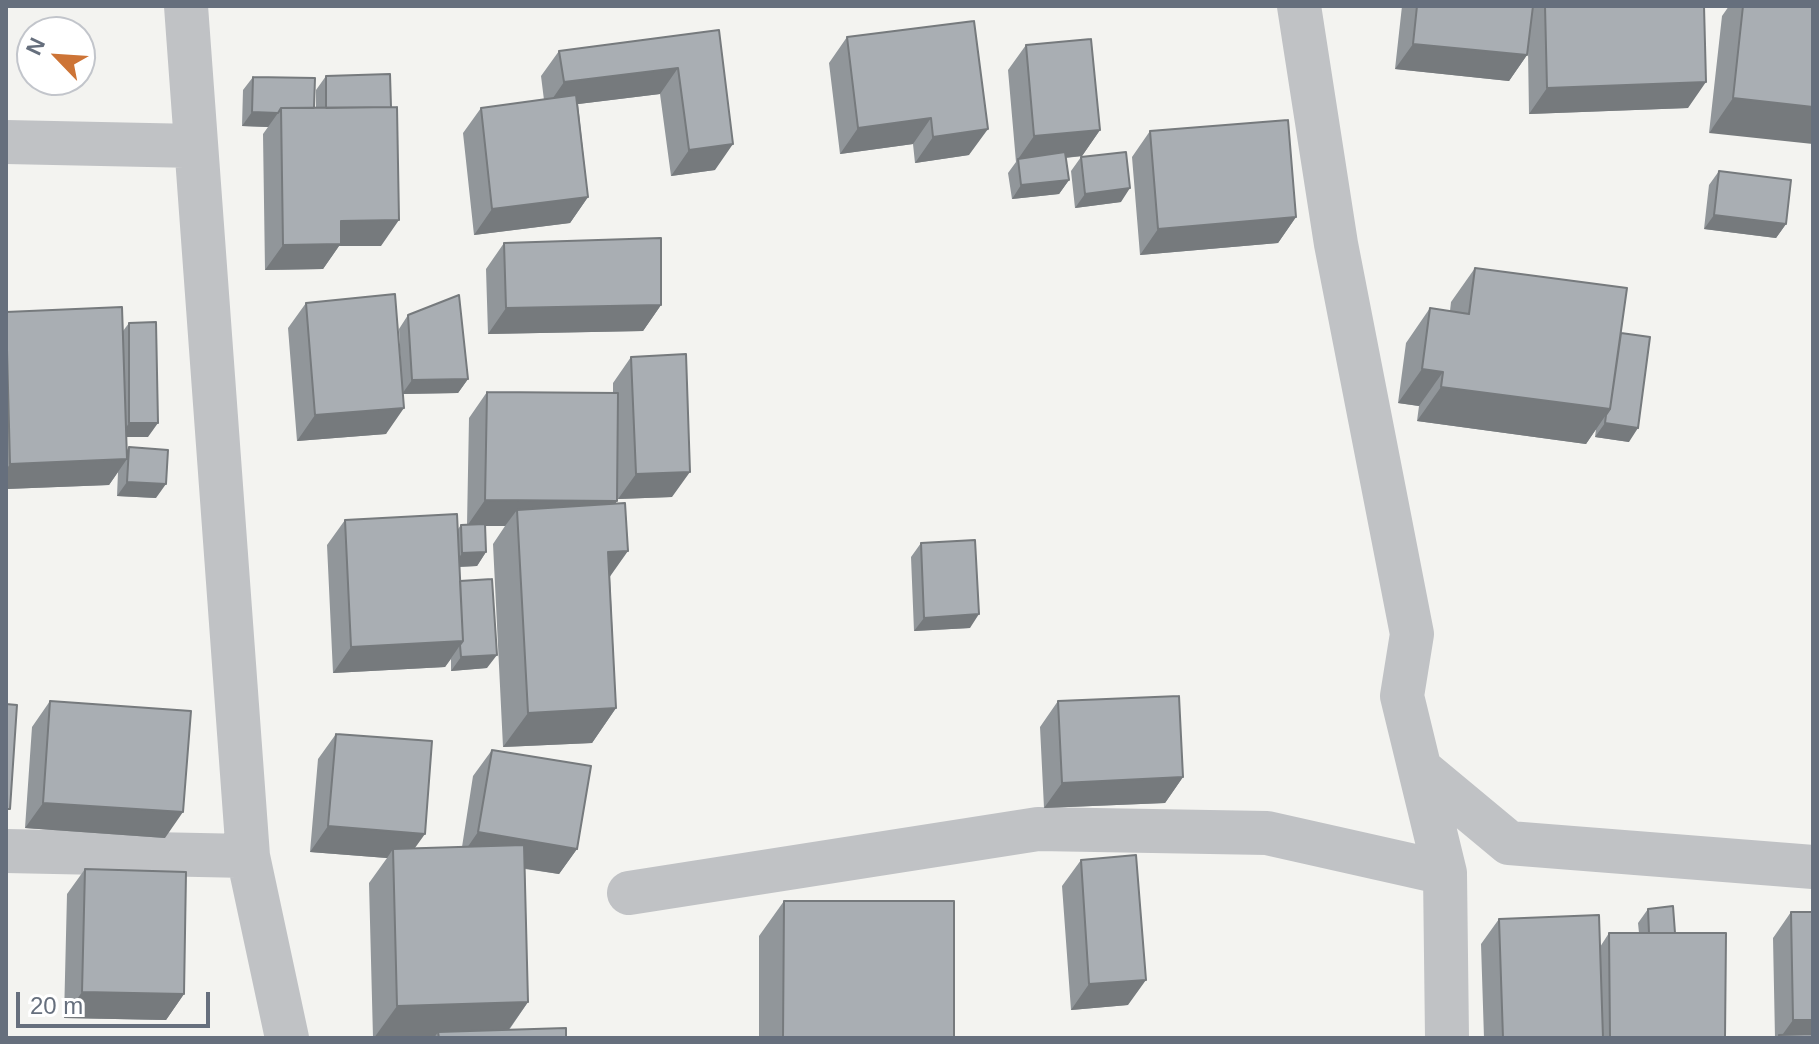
<!DOCTYPE html>
<style>
body{margin:0}
#map{position:relative;width:1819px;height:1044px;overflow:hidden;background:#f3f3f0;font-family:Helvetica,sans-serif}
canvas{display:block}
.frame{position:absolute;inset:0;border:8px solid #666f7d;pointer-events:none}
.north{position:absolute;left:16px;top:16px;width:80px;height:80px;box-sizing:border-box;background:#fff;border:2px solid #c2c5cb;border-radius:50%;rotate:295deg;font-size:22px;font-weight:700;line-height:32px;text-align:center;color:#666f7d}
.north::after{content:'';display:block;margin:auto;width:28px;height:36px;background:#cd7436;clip-path:polygon(50% 0,100% 100%,50% 72%,0 100%)}
.scale{position:absolute;left:16px;top:992px;width:194px;height:36px;box-sizing:border-box;border:4px solid #666f7d;border-top:0;padding-left:10px;font-size:24px;line-height:28px;white-space:nowrap;color:#666f7d;-webkit-text-stroke:6px #fff;paint-order:stroke}
</style>
<div id="map">
<canvas width="1819" height="1044"></canvas>
<div class="frame"></div>
<div class="north">N</div>
<div class="scale">20 m</div>
</div>
<script>
const ctx = document.querySelector('canvas').getContext('2d');
ctx.lineJoin = 'round';
const shape = rows => new Path2D(rows.map(r => 'M' + r).join(''));
function strokePath(path, color, width, dash) { ctx.strokeStyle = color; ctx.lineWidth = width; ctx.lineCap = dash ? 'butt' : 'round'; ctx.setLineDash(dash || []); ctx.stroke(path); }
function paint(path, color) { ctx.fillStyle = color; ctx.fill(path, 'evenodd'); }
strokePath(shape([
 [186,6,248,856,287,1038],
 [1299,6,1336,244,1412,634,1402,696,1445,873,1447,1038],
 [6,142,196,146],
 [1420,769,1509,843,1813,867],
 [6,851,248,856],
 [629,893,1038,829,1267,833,1445,873]
]), '#c0c2c5', 44);
paint(shape([
 [1402,6,1704,6,1688,108,1529,114,1528,50,1527,55,1509,81,1395,69],
 [1729,6,1813,6,1709,133,1722,16],
 [719,30,715,170,671,176,660,94,578,104,588,197,570,223,474,235,463,133,481,108,544,100,541,76,559,51],
 [847,37,969,155,915,163,913,144,840,154,829,63],
 [1026,45,1100,130,1082,156,1066,158,1069,180,1059,194,1012,199,1008,173,1016,162,1008,70],
 [326,76,381,246,339,246,323,269,265,270,263,134,268,127,242,126,243,90,253,77,314,108,316,108,316,90],
 [1150,131,1296,217,1278,243,1140,255,1132,157],
 [1081,157,1121,202,1075,208,1071,171],
 [1719,171,1786,224,1776,238,1704,229,1709,185],
 [504,243,661,305,643,331,488,334,486,269],
 [1475,268,1621,333,1629,442,1595,437,1596,429,1586,444,1417,421,1419,406,1398,403,1406,343,1430,308,1450,311,1451,302],
 [306,303,401,370,399,329,408,315,468,379,458,393,402,394,386,434,297,441,288,328],
 [6,312,123,331,129,323,148,437,126,437,127,450,129,447,156,498,117,496,118,472,109,485,6,489],
 [631,357,672,497,618,499,617,482,617,501,615,504,610,577,616,708,592,743,503,747,493,544,505,526,485,526,486,552,477,566,460,567,460,581,487,668,451,671,451,659,445,667,333,673,327,545,345,520,458,529,461,525,467,525,469,418,487,392,613,393,613,383],
 [921,543,970,628,914,631,911,557],
 [50,701,165,838,25,828,32,727],
 [1058,701,1183,777,1165,803,1044,808,1040,727],
 [336,734,415,848,462,847,473,776,492,750,577,849,559,874,525,869,528,1002,509,1030,566,1038,373,1038,369,883,387,858,310,852,318,759],
 [1081,860,1128,1005,1071,1010,1062,886],
 [85,869,184,994,166,1020,64,1018,67,894],
 [784,901,954,1038,759,1038,759,936],
 [1648,909,1675,933,1725,1038,1484,1038,1481,944,1499,919,1600,947,1609,933,1639,933,1638,923],
 [1791,912,1813,1038,1775,1038,1773,938]
]), '#91969a');
paint(shape([
 [1413,44,1527,55,1509,81,1395,69],
 [678,68,660,94,546,108,564,82],
 [1706,82,1688,108,1529,114,1547,88],
 [1733,98,1813,107,1813,144,1709,133],
 [252,112,278,113,268,127,242,126],
 [931,118,913,144,840,154,858,128],
 [988,129,969,155,915,163,933,137],
 [1100,130,1082,156,1019,162,1018,159,1016,162,1034,136],
 [733,144,715,170,671,176,689,150],
 [1069,180,1059,194,1012,199,1021,185],
 [1130,188,1121,202,1075,208,1085,194],
 [588,197,570,223,474,235,492,209],
 [1714,215,1786,224,1776,238,1704,229],
 [1296,217,1278,243,1140,255,1158,229],
 [399,220,381,246,339,246,323,269,265,270,283,245,341,221],
 [661,305,643,331,488,334,506,308],
 [1422,369,1443,372,1419,406,1398,403],
 [468,379,458,393,402,394,412,380],
 [1441,387,1610,409,1586,444,1417,421],
 [404,408,386,434,297,441,315,415],
 [129,423,158,423,148,437,120,437],
 [1605,423,1638,428,1629,442,1595,437],
 [127,459,109,485,6,489,6,470,10,464],
 [690,472,672,497,618,499,636,474],
 [127,482,166,484,156,498,117,496],
 [485,500,617,501,599,527,517,510,505,526,467,526],
 [628,551,604,585,608,552],
 [486,552,477,566,453,567,462,553],
 [979,614,970,628,914,631,924,618],
 [463,641,445,667,333,673,351,647],
 [497,655,487,668,451,671,461,657],
 [616,708,592,743,503,747,528,713],
 [1183,777,1165,803,1044,808,1062,783],
 [43,803,183,812,165,838,25,828],
 [328,826,425,834,407,859,393,849,387,858,310,852],
 [478,832,577,849,559,874,460,858],
 [1146,980,1128,1005,1071,1010,1089,984],
 [82,992,184,994,166,1020,64,1018],
 [528,1002,504,1036,438,1032,434,1038,374,1038,397,1006],
 [1793,1020,1813,1020,1813,1038,1780,1038]
]), '#767a7d');
const building = shape([
 [1417,6,1533,6,1527,55,1413,44,1417,6],
 [1545,6,1704,6,1706,82,1547,88,1545,6],
 [1743,6,1813,6,1813,107,1733,98,1743,6],
 [974,21,988,129,933,137,931,118,858,128,847,37,974,21],
 [719,30,733,144,689,150,678,68,564,82,559,51,719,30],
 [1091,39,1100,130,1034,136,1026,45,1091,39],
 [390,74,391,107,326,108,326,76,390,74],
 [253,77,315,78,314,108,281,108,278,113,252,112,253,77],
 [576,95,588,197,492,209,481,108,576,95],
 [397,107,399,220,341,221,341,244,283,245,281,108,397,107],
 [1288,120,1296,217,1158,229,1150,131,1288,120],
 [1065,152,1069,180,1021,185,1018,159,1065,152],
 [1126,152,1130,188,1085,194,1081,157,1126,152],
 [1719,171,1791,180,1786,224,1714,215,1719,171],
 [661,238,661,305,506,308,504,243,661,238],
 [1475,268,1627,288,1610,409,1441,387,1443,372,1422,369,1430,308,1469,314,1475,268],
 [395,294,404,408,315,415,306,303,395,294],
 [459,295,468,379,412,380,408,315,459,295],
 [122,307,127,459,10,464,6,312,122,307],
 [156,322,158,423,129,423,129,323,156,322],
 [1621,333,1650,337,1638,428,1605,423,1606,415,1610,409,1621,333],
 [686,354,690,472,636,474,631,357,686,354],
 [487,392,618,393,617,501,485,500,487,392],
 [129,447,168,450,166,484,127,482,129,447],
 [625,503,628,551,608,552,616,708,528,713,517,510,625,503],
 [457,514,463,641,351,647,345,520,457,514],
 [485,524,486,552,462,553,461,525,485,524],
 [975,540,979,614,924,618,921,543,975,540],
 [492,579,497,655,461,657,460,645,463,641,460,581,492,579],
 [1179,696,1183,777,1062,783,1058,701,1179,696],
 [50,701,191,711,183,812,43,803,50,701],
 [6,704,17,705,10,809,6,809,6,704],
 [336,734,432,741,425,834,328,826,336,734],
 [492,750,591,766,577,849,478,832,492,750],
 [524,845,528,1002,397,1006,393,849,524,845],
 [1136,855,1146,980,1089,984,1081,860,1136,855],
 [85,869,186,872,184,994,82,992,85,869],
 [784,901,954,901,954,1038,783,1038,784,901],
 [1673,906,1675,933,1649,933,1648,909,1673,906],
 [1791,912,1813,912,1813,1020,1793,1020,1791,912],
 [1599,915,1603,1038,1503,1038,1499,919,1599,915],
 [1609,933,1726,933,1725,1038,1610,1038,1609,933],
 [566,1028,566,1038,439,1038,438,1032,566,1028],
 [1813,1034,1813,1038,1779,1038,1779,1035,1813,1034]
]);
paint(building, '#a9aeb3');
strokePath(building, '#767a7d', 2);
</script>
